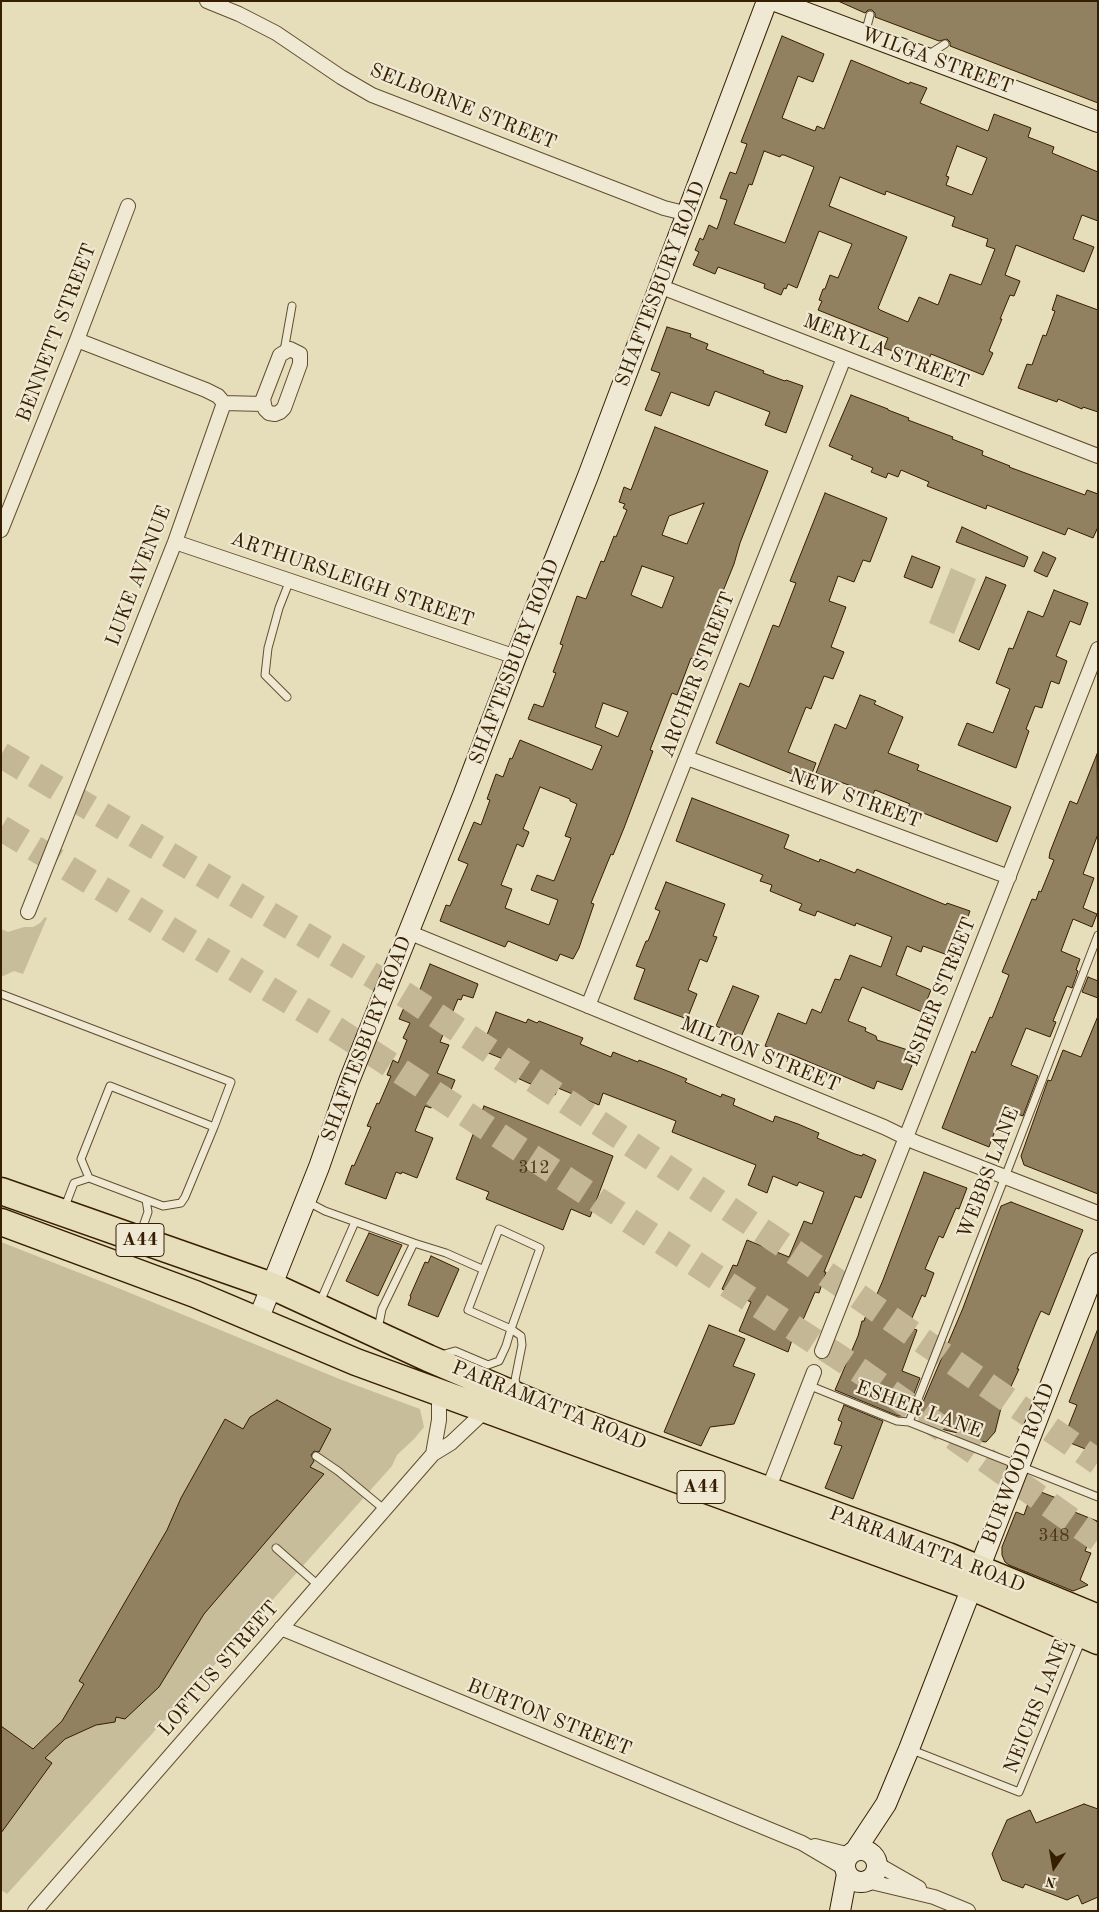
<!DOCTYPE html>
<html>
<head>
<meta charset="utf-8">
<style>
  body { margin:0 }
  #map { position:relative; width:1099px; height:1912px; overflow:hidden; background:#e6ddbb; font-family:"Old Standard TT",serif }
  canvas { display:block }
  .frame { position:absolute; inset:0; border:2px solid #361e00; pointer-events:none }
  .north { position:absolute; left:1029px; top:1842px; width:50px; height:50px; -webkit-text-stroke:4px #efe9d3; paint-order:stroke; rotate:192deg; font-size:14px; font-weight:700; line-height:20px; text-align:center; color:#361e00 }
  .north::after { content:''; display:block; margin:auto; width:18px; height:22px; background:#361e00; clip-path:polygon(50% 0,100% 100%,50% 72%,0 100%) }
</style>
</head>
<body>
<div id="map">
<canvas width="1099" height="1912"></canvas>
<div class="frame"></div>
<div class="north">N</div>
</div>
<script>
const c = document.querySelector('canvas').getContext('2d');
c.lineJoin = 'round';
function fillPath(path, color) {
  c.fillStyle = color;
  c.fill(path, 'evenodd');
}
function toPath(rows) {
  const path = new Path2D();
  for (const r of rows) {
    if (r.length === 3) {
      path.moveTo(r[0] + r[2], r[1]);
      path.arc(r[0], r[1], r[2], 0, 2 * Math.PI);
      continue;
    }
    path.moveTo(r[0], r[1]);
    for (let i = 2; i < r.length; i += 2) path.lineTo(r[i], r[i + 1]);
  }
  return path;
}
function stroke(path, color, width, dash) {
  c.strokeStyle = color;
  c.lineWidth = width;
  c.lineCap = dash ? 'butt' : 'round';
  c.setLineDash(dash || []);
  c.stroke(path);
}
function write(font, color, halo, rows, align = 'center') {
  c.font = font + ' "Old Standard TT",serif';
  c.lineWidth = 4.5;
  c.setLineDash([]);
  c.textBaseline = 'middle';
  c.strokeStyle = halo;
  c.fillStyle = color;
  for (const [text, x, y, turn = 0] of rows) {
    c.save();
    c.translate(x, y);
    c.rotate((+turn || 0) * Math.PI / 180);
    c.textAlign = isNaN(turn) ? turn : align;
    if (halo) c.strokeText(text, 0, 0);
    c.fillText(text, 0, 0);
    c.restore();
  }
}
fillPath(toPath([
  [951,568,976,579,954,634,929,623],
  [45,917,47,918,23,974,14,971,1,977,1,929,8,932,24,927,33,927,40,923],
  [1,1242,118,1288,342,1380,420,1409,424,1427,414,1439,397,1455,392,1466,218,1661,7,1894,1,1890]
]), '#c8bd9b');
const building = toPath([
  [838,1,1098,1,1098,103,950,46,950,42,947,39,939,41,875,17,875,13,872,10,868,10,865,13,838,1],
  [782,36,824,54,813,82,798,76,782,118,815,131,817,126,824,129,851,60,909,84,910,82,927,88,920,103,988,131,994,114,1031,128,1028,137,1054,147,1052,153,1098,172,1098,221,1082,215,1073,239,1094,247,1084,272,1016,245,1005,275,1020,281,1014,296,1010,295,1000,319,1002,319,989,351,993,353,983,375,931,354,927,364,904,355,884,348,888,338,818,310,822,301,819,300,823,289,825,289,830,275,838,278,852,244,819,231,797,288,788,284,786,289,784,288,781,295,764,288,765,284,718,267,715,274,693,265,699,252,695,250,700,238,703,240,709,225,717,229,727,200,720,198,730,172,736,174,747,144,741,142,782,36],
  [957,146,987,158,972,195,946,185,949,177,946,176,957,146],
  [764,151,780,157,781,155,784,155,814,167,785,243,734,224,749,184,752,185,764,151],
  [840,177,885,195,886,191,955,217,952,226,988,239,986,246,995,249,981,285,950,274,938,305,919,297,908,322,880,310,878,308,907,237,829,206,840,177],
  [1057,295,1098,310,1098,412,1083,407,1082,409,1058,399,1057,402,1018,388,1027,364,1032,365,1043,335,1046,336,1055,311,1052,310,1057,295],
  [667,327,691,334,690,337,708,344,706,349,764,371,763,373,785,381,786,380,803,386,786,433,765,425,770,412,715,391,709,406,671,392,661,416,645,410,660,373,651,370,667,327],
  [851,395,888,409,888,410,909,418,908,420,953,437,952,439,983,451,982,455,1010,466,1009,467,1085,495,1087,490,1098,494,1098,527,1093,538,1068,528,1065,535,987,505,986,509,927,486,929,482,901,470,898,477,888,473,886,478,871,472,873,468,851,459,853,456,829,446,851,395],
  [655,427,768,471,740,543,734,564,695,660,691,658,677,695,672,693,650,750,653,751,624,828,613,855,611,854,591,903,594,904,579,948,573,959,560,954,557,961,508,941,505,947,440,921,446,905,450,906,468,864,458,860,474,822,481,825,490,800,487,799,496,774,503,777,510,758,512,759,520,740,592,770,602,746,528,719,534,704,543,707,556,673,553,672,563,645,560,644,577,596,586,599,601,561,604,562,614,536,616,537,627,510,623,508,625,504,619,502,624,487,631,490,655,427],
  [704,503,687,544,662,535,669,516,704,503],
  [642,566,674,577,662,608,631,595,642,566],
  [603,703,628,712,618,737,595,727,603,703],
  [540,787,570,799,570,801,577,804,565,836,571,838,554,881,537,875,531,890,558,900,549,925,505,908,512,889,501,885,517,844,523,847,529,832,523,829,540,787],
  [825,493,887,518,870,562,863,560,854,582,838,576,829,601,846,607,831,647,844,652,833,679,824,676,811,709,806,707,788,752,816,763,809,781,716,743,740,683,749,687,773,625,779,627,796,583,790,581,825,493],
  [962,527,1028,557,1024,567,956,542,962,527],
  [1043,552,1056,558,1047,577,1034,571,1043,552],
  [912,556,940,567,932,588,904,577,912,556],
  [986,577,1006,585,979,650,959,641,986,577],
  [1054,590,1088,603,1080,625,1070,621,1056,656,1067,661,1059,684,1051,681,1042,708,1035,706,1026,729,1029,731,1016,768,958,745,967,723,993,733,1010,689,996,683,1009,648,1013,649,1028,611,1043,617,1054,590],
  [860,695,876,701,874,704,903,717,888,753,919,765,917,770,1011,807,997,842,908,807,910,804,875,790,873,794,816,773,835,724,846,729,860,695],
  [1097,754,1098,834,1083,874,1094,878,1083,908,1097,914,1092,927,1073,919,1061,951,1080,959,1076,970,1078,971,1072,988,1067,986,1053,1021,1056,1022,1050,1037,1026,1028,1011,1065,1038,1076,1023,1116,1003,1109,989,1147,942,1128,972,1051,975,1053,990,1017,992,1018,1009,975,1002,972,1032,899,1036,900,1039,891,1041,892,1054,860,1049,858,1050,852,1070,801,1077,804,1097,754],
  [692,798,789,835,784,848,819,862,820,859,855,873,857,869,946,905,947,903,970,911,953,957,923,946,921,952,907,946,896,975,931,990,922,1012,862,987,848,1021,866,1028,865,1031,876,1036,877,1040,914,1052,913,1054,916,1055,902,1090,877,1081,874,1089,790,1054,789,1055,765,1046,778,1013,806,1024,812,1009,821,1013,835,979,840,980,850,955,881,967,892,937,856,923,855,926,817,911,815,916,799,910,802,904,770,891,772,885,760,881,763,875,676,841,692,798],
  [666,882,725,904,713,936,717,937,707,962,700,959,688,990,697,994,687,1019,634,999,645,969,636,966,646,941,648,941,660,911,655,909,666,882],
  [430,964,478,984,473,998,463,995,461,1000,458,999,440,1042,449,1045,437,1073,455,1080,449,1095,441,1092,440,1095,437,1094,431,1108,425,1106,415,1131,433,1138,417,1178,402,1172,401,1174,396,1172,386,1199,345,1184,352,1165,354,1166,371,1127,367,1126,377,1103,379,1104,391,1076,387,1075,393,1060,398,1063,407,1040,403,1038,410,1023,399,1019,410,994,417,997,430,964],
  [1088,977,1098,981,1098,998,1082,992,1088,977],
  [733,986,759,996,741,1037,716,1026,733,986],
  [496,1012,526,1023,528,1019,537,1023,539,1021,583,1038,580,1044,611,1057,613,1052,638,1062,639,1060,670,1072,687,1079,685,1082,721,1097,722,1094,735,1099,733,1105,773,1122,775,1116,798,1124,819,1133,817,1138,855,1154,862,1156,863,1154,876,1160,861,1198,855,1196,824,1272,826,1272,819,1293,815,1292,799,1329,800,1329,795,1341,792,1340,788,1352,739,1331,751,1302,722,1289,733,1265,737,1266,747,1240,789,1257,804,1221,812,1224,824,1192,799,1182,797,1186,773,1176,767,1193,748,1185,756,1165,672,1132,676,1121,603,1093,599,1105,558,1088,555,1095,504,1072,508,1061,481,1050,496,1012],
  [1098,1016,1098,1194,1024,1165,1021,1156,1048,1080,1051,1081,1063,1050,1081,1057,1098,1016],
  [484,1106,613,1156,590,1217,571,1209,563,1230,486,1199,489,1192,456,1179,484,1106],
  [924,1172,967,1188,959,1209,956,1208,943,1238,939,1236,925,1269,934,1273,925,1297,922,1295,908,1327,917,1330,902,1371,920,1378,908,1409,906,1407,903,1416,898,1416,835,1390,858,1336,862,1321,864,1321,867,1312,869,1313,883,1280,924,1172],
  [1011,1202,1083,1230,1049,1315,1041,1311,1036,1322,1017,1369,1019,1369,1001,1408,995,1432,986,1442,972,1440,962,1434,945,1430,928,1424,917,1416,963,1308,1001,1206,1011,1202],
  [369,1233,402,1245,378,1296,346,1281,369,1233],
  [431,1256,459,1269,438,1317,408,1305,411,1297,410,1296,425,1262,428,1263,431,1256],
  [709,1325,745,1339,733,1366,755,1374,734,1424,710,1427,701,1446,664,1432,709,1325],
  [1097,1331,1098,1331,1098,1454,1063,1440,1077,1405,1069,1402,1097,1331],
  [277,1400,331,1429,319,1452,314,1451,311,1455,314,1461,310,1467,324,1474,204,1614,159,1687,125,1719,116,1717,115,1722,96,1725,65,1739,45,1758,52,1763,1,1833,1,1726,33,1749,62,1721,84,1684,79,1681,167,1530,181,1498,225,1419,243,1429,250,1417,277,1400],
  [844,1405,883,1421,853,1499,825,1488,842,1446,834,1444,842,1422,838,1420,844,1405],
  [1033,1489,1059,1499,1057,1505,1097,1521,1085,1551,1091,1553,1080,1580,1088,1585,1073,1591,1009,1565,1005,1562,1002,1555,1002,1547,1016,1512,1024,1515,1033,1489],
  [1084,1804,1098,1809,1098,1897,1082,1904,1078,1895,1067,1900,1025,1884,1023,1888,1002,1880,992,1854,1007,1820,1030,1810,1036,1823,1084,1804]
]);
fillPath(building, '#928161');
stroke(building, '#361e00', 1);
stroke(toPath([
  [1,755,407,996,797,1254,1098,1462],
  [1,828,337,1030,863,1373,1098,1539]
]), '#c3b796', 26, [26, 13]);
const lane = toPath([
  [865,34,870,15],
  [926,56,945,44],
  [284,351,292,306],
  [287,697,265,675,268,648,279,608,290,580],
  [1,994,231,1082,214,1127],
  [306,1201,325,1211,414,1243,382,1309,378,1329],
  [64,1209,74,1183,89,1178,163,1206,181,1203,185,1197,214,1127,110,1086,81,1159,89,1178],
  [140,1235,148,1212,146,1200],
  [414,1243,446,1253,482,1269],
  [320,1302,355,1222],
  [441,1355,455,1351,488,1365,499,1361,506,1346,511,1329,540,1248,499,1229,468,1310,511,1329,521,1336,522,1345,515,1380,518,1389],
  [808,1385,897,1421,909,1422,1098,1497],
  [909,1422,1010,1164,1098,935],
  [316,1456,338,1471,385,1510],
  [276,1548,318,1585],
  [912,1750,1019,1792,1082,1639]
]);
const street = toPath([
  [207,1,239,14,276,33,341,77,372,95,664,208,688,214],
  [659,286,1098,456],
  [290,349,300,354,300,364,284,408,280,412,275,414,269,413,265,409,263,399,280,355,290,349],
  [224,403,263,404],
  [1,530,77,340,128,206],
  [175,542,516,657],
  [687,758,1009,877],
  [28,912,175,542,224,403,218,396,206,390,77,340],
  [408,932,884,1127,915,1142,1098,1213],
  [588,1006,844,358],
  [822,1351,1098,649],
  [433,1454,439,1420,439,1393],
  [768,1490,814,1372],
  [281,1628,802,1843,846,1869],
  [815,1846,850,1855],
  [877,1864,919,1888],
  [867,1881,934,1897,968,1911],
  [35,1911,433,1454,451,1443,486,1410]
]);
const secondary = toPath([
  [775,1,1098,122],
  [258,1320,319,1167,349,1081,463,796,516,657,588,476,767,1],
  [861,1866,16],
  [855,1851,886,1804,909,1749,1098,1263],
  [840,1911,847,1874]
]);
const highway = toPath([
  [1,1191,272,1286,428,1358,562,1415,948,1556,1098,1618],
  [1,1222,195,1294,356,1362,972,1587,1098,1641]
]);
stroke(lane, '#624e2f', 9);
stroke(street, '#624e2f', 16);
stroke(secondary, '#361e00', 22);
stroke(highway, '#361e00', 29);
stroke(lane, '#efe9d3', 7);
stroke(street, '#efe9d3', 14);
stroke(secondary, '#efe9d3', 20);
stroke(highway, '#e6ddbb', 26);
write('18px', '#4d3718', null, [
  ["312",534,1168],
  ["348",1054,1536]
]);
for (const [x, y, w] of [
  [140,1240,48],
  [701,1487,48]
]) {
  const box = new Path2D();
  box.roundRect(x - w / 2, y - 16.5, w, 33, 4);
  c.fillStyle = '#efe9d3';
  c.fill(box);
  stroke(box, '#361e00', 1);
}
write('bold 19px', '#361e00', null, [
  ["A44",140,1240],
  ["A44",701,1487]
]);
write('20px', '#361e00', '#efe9d3', [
  ["WILGA STREET",937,61,20],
  ["SELBORNE STREET",463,107,22],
  ["SHAFTESBURY ROAD",661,284,-69],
  ["BENNETT STREET",57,333,-69],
  ["MERYLA STREET",886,352,21],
  ["LUKE AVENUE",139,576,-69],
  ["ARTHURSLEIGH STREET",352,580,19],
  ["SHAFTESBURY ROAD",515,662,-69],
  ["ARCHER STREET",698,675,-69],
  ["NEW STREET",855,799,20],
  ["ESHER STREET",941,992,-68],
  ["SHAFTESBURY ROAD",367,1039,-69],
  ["MILTON STREET",760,1055,22],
  ["WEBBS LANE",989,1173,-69],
  ["PARRAMATTA ROAD",549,1406,22],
  ["ESHER LANE",919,1410,20],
  ["BURWOOD ROAD",1019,1464,-69],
  ["PARRAMATTA ROAD",927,1550,21],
  ["LOFTUS STREET",219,1669,-49],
  ["NEICHS LANE",1037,1707,-68],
  ["BURTON STREET",549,1718,22]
]);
</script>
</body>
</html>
